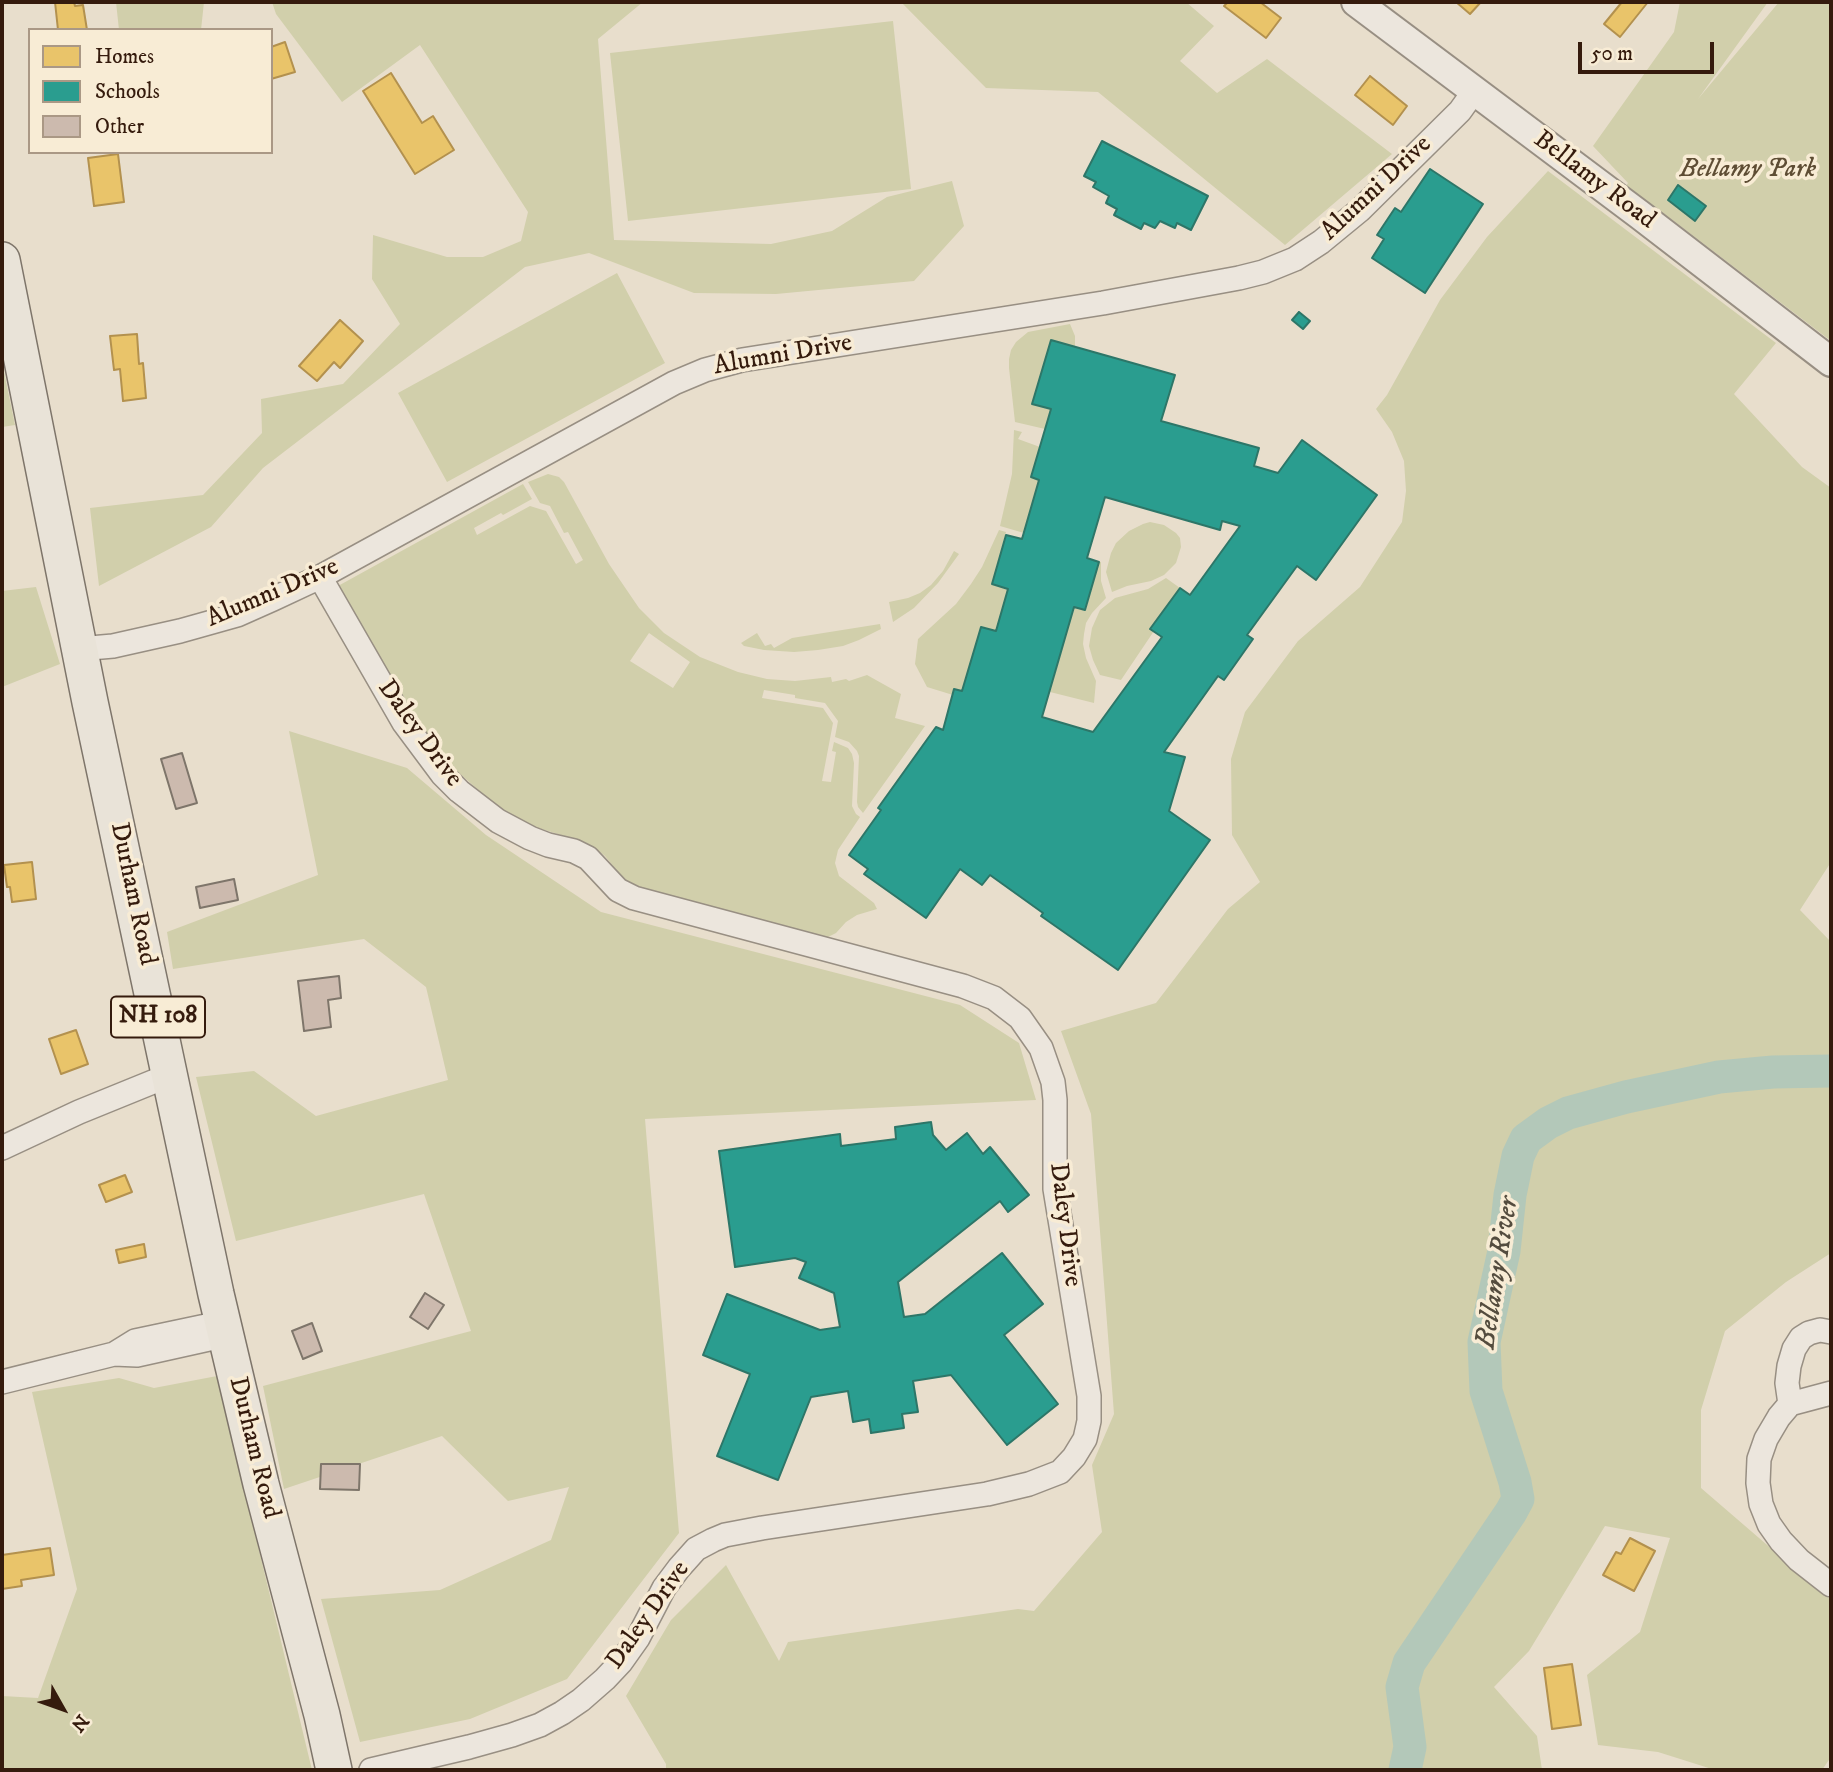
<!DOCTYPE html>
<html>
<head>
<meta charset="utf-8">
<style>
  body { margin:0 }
  #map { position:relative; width:1833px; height:1772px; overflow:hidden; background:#e8decc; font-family:"IM FELL DW Pica",serif }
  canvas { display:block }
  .frame { position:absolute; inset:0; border:4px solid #351b0d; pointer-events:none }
  .legend { position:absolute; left:28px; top:28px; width:245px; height:126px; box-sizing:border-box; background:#f8ecd5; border:2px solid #aa9885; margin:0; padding:9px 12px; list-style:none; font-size:21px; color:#351b0d }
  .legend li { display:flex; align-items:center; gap:14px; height:35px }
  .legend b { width:35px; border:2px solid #aa9885 }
  .north { position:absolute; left:28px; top:1674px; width:70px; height:70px; -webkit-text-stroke:5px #f8ecd5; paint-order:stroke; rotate:130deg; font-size:19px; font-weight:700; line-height:28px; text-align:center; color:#351b0d }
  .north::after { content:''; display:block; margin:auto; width:24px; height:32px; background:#351b0d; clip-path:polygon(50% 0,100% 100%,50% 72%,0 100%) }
  .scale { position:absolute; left:1578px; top:42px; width:136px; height:32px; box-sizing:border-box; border:4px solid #351b0d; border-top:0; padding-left:9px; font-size:21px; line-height:24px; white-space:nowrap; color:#351b0d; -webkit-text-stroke:5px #f8ecd5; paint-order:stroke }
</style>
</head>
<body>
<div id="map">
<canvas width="1833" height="1772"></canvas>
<div class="frame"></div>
<ul class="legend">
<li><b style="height:19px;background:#e9c46a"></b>Homes</li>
<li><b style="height:19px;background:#2a9d8f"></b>Schools</li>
<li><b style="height:19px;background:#ccbaae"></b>Other</li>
</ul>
<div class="north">N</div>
<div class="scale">50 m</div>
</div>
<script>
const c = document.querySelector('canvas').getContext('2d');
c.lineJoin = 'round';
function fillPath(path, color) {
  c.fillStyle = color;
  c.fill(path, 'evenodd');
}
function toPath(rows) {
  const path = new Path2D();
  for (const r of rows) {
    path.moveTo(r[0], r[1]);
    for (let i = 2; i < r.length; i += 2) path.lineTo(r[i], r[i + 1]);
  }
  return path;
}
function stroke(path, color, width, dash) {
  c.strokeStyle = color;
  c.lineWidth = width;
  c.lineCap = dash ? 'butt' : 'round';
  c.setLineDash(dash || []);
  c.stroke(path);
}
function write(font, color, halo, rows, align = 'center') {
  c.font = font + ' "IM FELL DW Pica",serif';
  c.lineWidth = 7;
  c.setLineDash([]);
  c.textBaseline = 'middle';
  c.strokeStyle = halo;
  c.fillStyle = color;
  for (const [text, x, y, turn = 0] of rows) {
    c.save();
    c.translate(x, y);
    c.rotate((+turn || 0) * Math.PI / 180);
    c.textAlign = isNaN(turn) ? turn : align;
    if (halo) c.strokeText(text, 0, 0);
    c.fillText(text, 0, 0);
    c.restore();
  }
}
fillPath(toPath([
  [116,2,204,2,201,30,119,30],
  [272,2,643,2,598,39,614,240,771,244,832,231,887,197,952,181,964,226,914,281,776,294,694,293,589,253,525,267,263,468,211,527,99,586,90,508,203,495,262,433,261,399,343,384,400,324,372,279,373,235,447,257,483,257,521,241,528,212,420,45,342,102,276,14],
  [901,2,1186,2,1214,26,1180,61,1217,93,1267,59,1392,154,1285,245,1098,92,986,88],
  [1680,2,1768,2,1698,99,1779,2,1831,2,1831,341,1671,219,1626,186,1628,183,1593,146,1674,32],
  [893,21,911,189,628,221,610,53],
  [1548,171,1776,343,1734,394,1802,467,1831,488,1831,862,1800,910,1831,942,1831,1253,1786,1282,1725,1331,1701,1410,1701,1488,1831,1600,1831,1757,1822,1770,1715,1770,1658,1752,1598,1745,1587,1675,1640,1632,1670,1538,1605,1526,1529,1651,1494,1687,1537,1736,1542,1770,666,1770,666,1764,626,1696,671,1620,726,1565,779,1661,788,1642,1018,1609,1034,1611,1102,1532,1092,1465,1114,1414,1091,1114,1061,1031,1156,1003,1228,909,1260,882,1232,835,1231,759,1245,712,1298,641,1360,587,1402,522,1406,491,1404,461,1392,432,1376,409,1387,395,1440,300,1487,237],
  [617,273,665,363,447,482,398,393],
  [1070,324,1075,336,1075,347,1051,340,1033,404,1051,409,1045,429,1015,422,1009,368,1009,359,1011,350,1016,342,1028,332],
  [2,362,15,425,2,427],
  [1014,430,1022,432,1018,439,1040,447,1039,480,1024,533,1000,526,1012,474],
  [548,474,559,477,564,482,609,564,639,608,664,633,700,657,738,672,767,679,795,681,831,677,832,682,846,679,849,681,867,675,901,694,895,718,925,726,863,813,858,807,857,802,859,756,857,751,849,742,835,737,838,721,825,703,795,698,795,695,764,690,762,698,823,708,833,723,822,781,831,782,836,752,832,751,834,742,848,748,852,754,854,763,852,806,856,814,860,817,838,850,835,863,839,876,874,903,877,909,857,915,846,922,836,933,828,937,739,915,631,885,618,876,618,872,605,856,595,848,584,842,535,827,514,817,493,803,458,772,433,741,406,703,338,586,523,484,532,499,503,515,501,513,474,528,477,535,530,506,546,511,576,564,583,560,568,532,564,533,550,506,540,503,528,482],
  [649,633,690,662,673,688,630,661],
  [1150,522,1164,525,1176,533,1180,538,1181,547,1176,563,1164,575,1151,581,1127,586,1112,592,1106,572,1111,553,1116,543,1129,531,1143,524],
  [999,530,1006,532,992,584,1008,589,996,631,981,627,962,691,953,695,927,687,915,664,918,639,956,604,971,584,982,567],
  [954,551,959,554,938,583,914,608,893,622,889,602,908,598,920,593,931,585,943,571],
  [1099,562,1101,562,1101,581,1106,598,1092,613,1086,623,1084,634,1083,644,1086,658,1096,681,1094,703,1050,692,1074,607,1086,609],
  [1166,578,1180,588,1150,629,1154,631,1121,680,1100,675,1093,660,1089,646,1092,628,1100,610,1115,598,1148,589],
  [36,587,60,664,2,687,2,591],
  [880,624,881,629,859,640,843,646,818,650,794,652,764,650,744,646,741,643,757,633,765,646,771,644,774,648,792,638],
  [289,731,407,768,486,835,601,912,960,1005,1019,1043,1036,1100,645,1119,679,1533,567,1679,470,1719,360,1742,321,1599,440,1590,551,1540,569,1487,508,1501,442,1436,284,1489,263,1386,471,1331,424,1194,236,1241,196,1077,254,1071,316,1116,448,1080,426,987,364,939,173,969,167,932,318,875],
  [217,1376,312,1770,2,1770,2,1696,38,1698,77,1589,32,1392,119,1378,154,1388]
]), '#d1cfab');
const homes = toPath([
  [55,2,74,2,75,6,83,5,87,30,58,30,55,2],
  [1228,2,1260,2,1281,18,1266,38,1224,6,1228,2],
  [1456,2,1481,2,1470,14,1456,2],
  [1622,2,1648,2,1620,37,1604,24,1622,2],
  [285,42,295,72,271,79,271,47,285,42],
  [391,73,422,123,433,116,454,150,415,174,363,91,391,73],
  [1370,76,1407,106,1393,125,1355,95,1370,76],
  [118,154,124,202,94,206,88,158,118,154],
  [340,320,363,341,340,368,334,362,317,381,299,366,340,320],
  [137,334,139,364,143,363,146,398,123,401,120,369,114,370,110,336,137,334],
  [32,862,36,899,12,902,10,887,7,887,4,865,32,862],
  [76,1030,88,1064,61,1074,49,1039,76,1030],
  [125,1175,132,1192,106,1202,99,1185,125,1175],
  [144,1244,146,1257,119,1263,116,1250,144,1244],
  [1630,1538,1655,1551,1634,1591,1603,1575,1616,1552,1621,1554,1630,1538],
  [50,1548,54,1575,21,1580,22,1586,2,1589,2,1555,50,1548],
  [1572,1664,1581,1725,1552,1729,1544,1668,1572,1664]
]);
fillPath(homes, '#e9c46a');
stroke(homes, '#b3914e', 2);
const schools = toPath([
  [1102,141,1208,196,1191,230,1177,223,1175,228,1160,221,1155,228,1144,223,1141,229,1114,215,1117,209,1106,203,1109,196,1093,187,1096,182,1084,176,1102,141],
  [1430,169,1483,204,1425,293,1372,258,1384,239,1377,235,1395,208,1401,212,1430,169],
  [1678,185,1706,206,1695,221,1668,200,1678,185],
  [1299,312,1310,321,1303,329,1292,320,1299,312],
  [1051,340,1175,375,1161,421,1259,448,1254,466,1278,473,1302,440,1377,495,1316,580,1297,566,1247,635,1253,639,1224,680,1218,676,1164,752,1185,757,1169,811,1210,840,1118,970,1041,916,1043,913,990,875,982,885,960,869,926,918,864,874,868,869,849,855,881,810,878,808,936,727,943,730,954,689,962,691,981,627,996,631,1008,589,992,584,1006,535,1022,539,1039,480,1031,477,1051,409,1032,404,1051,340],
  [1105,497,1220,530,1222,521,1240,526,1190,595,1180,588,1150,629,1162,637,1093,732,1042,717,1074,607,1085,610,1099,562,1087,558,1105,497],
  [931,1122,933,1135,946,1150,967,1133,983,1154,990,1147,1029,1195,1008,1212,1000,1201,898,1282,904,1317,925,1314,1002,1253,1043,1304,1004,1335,1058,1404,1007,1445,951,1375,913,1381,918,1412,902,1414,904,1428,871,1433,869,1419,853,1422,848,1391,811,1397,778,1480,717,1456,750,1374,703,1355,727,1294,820,1330,840,1327,834,1293,799,1278,806,1262,795,1258,735,1267,719,1151,840,1134,841,1146,896,1139,895,1127,931,1122]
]);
fillPath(schools, '#2a9d8f');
stroke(schools, '#2d7668', 2);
stroke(toPath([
  [1405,1770,1410,1747,1402,1687,1409,1663,1511,1512,1518,1499,1515,1482,1486,1391,1484,1342,1504,1251,1510,1195,1518,1156,1526,1139,1548,1123,1568,1113,1626,1097,1719,1077,1773,1072,1831,1071]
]), '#b3c8b9', 33);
const building = toPath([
  [182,753,197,803,176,809,161,759,182,753],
  [234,879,238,900,200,908,196,887,234,879],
  [339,976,341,998,328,1000,331,1027,304,1031,298,981,339,976],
  [425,1293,444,1305,428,1329,410,1317,425,1293],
  [312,1323,322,1351,303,1359,292,1331,312,1323],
  [321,1464,360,1464,359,1490,320,1489,321,1464]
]);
fillPath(building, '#ccbaae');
stroke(building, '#7e756a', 2);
const minor = toPath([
  [320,577,404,723,442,774,459,791,498,821,530,838,548,845,574,851,588,858,618,890,634,898,963,986,994,998,1020,1018,1041,1048,1053,1082,1055,1100,1055,1189,1089,1396,1089,1421,1085,1439,1074,1457,1060,1472,1029,1484,987,1494,762,1528,725,1535,713,1540,696,1549,679,1568,664,1588,638,1638,621,1662,605,1679,581,1700,562,1713,540,1725,512,1735,469,1747,371,1770],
  [79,649,113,646,180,631,237,615,273,599,320,577,674,383,705,370,742,360,1103,303,1239,278,1263,272,1295,259,1321,242,1360,210,1460,111,1475,90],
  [2,1148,79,1112,170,1075],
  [206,1326,225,1331,209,1339,137,1355,114,1354,135,1341,206,1326],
  [2,1382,114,1354],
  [1831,1393,1790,1404,1779,1417,1766,1439,1759,1459,1758,1483,1761,1504,1769,1524,1781,1541,1799,1560,1831,1585],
  [1790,1404,1787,1383,1789,1366,1794,1349,1801,1338,1809,1333,1820,1330,1831,1332]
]);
const tertiary = toPath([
  [1356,2,1640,215,1831,362]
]);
const primary = toPath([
  [2,260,90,702,216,1294,261,1484,322,1715,334,1770]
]);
stroke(minor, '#988f83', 26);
stroke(tertiary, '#988f83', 32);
stroke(primary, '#7e756a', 38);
stroke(minor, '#ece6dd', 23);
stroke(tertiary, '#ece6dd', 28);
stroke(primary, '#e9e3d8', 35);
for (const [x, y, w] of [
  [158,1017,94]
]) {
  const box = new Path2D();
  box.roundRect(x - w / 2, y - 20.5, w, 41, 5);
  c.fillStyle = '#f8ecd5';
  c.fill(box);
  stroke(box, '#351b0d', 2);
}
write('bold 24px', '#351b0d', null, [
  ["NH 108",158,1017]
]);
write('italic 26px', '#5e4d34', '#f8ecd5', [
  ["Bellamy Park",1748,171]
]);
write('26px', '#351b0d', '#f8ecd5', [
  ["Bellamy Road",1594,181,37],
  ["Alumni Drive",1377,189,-43],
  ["Alumni Drive",783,356,-10],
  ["Alumni Drive",273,594,-23],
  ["Daley Drive",419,734,54],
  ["Durham Road",132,894,78],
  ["Daley Drive",1064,1225,83],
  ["Durham Road",253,1448,76],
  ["Daley Drive",649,1616,-55]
]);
write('italic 28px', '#544c3e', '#f8ecd5', [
  ["Bellamy River",1499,1273,-81]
]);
</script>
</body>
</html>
